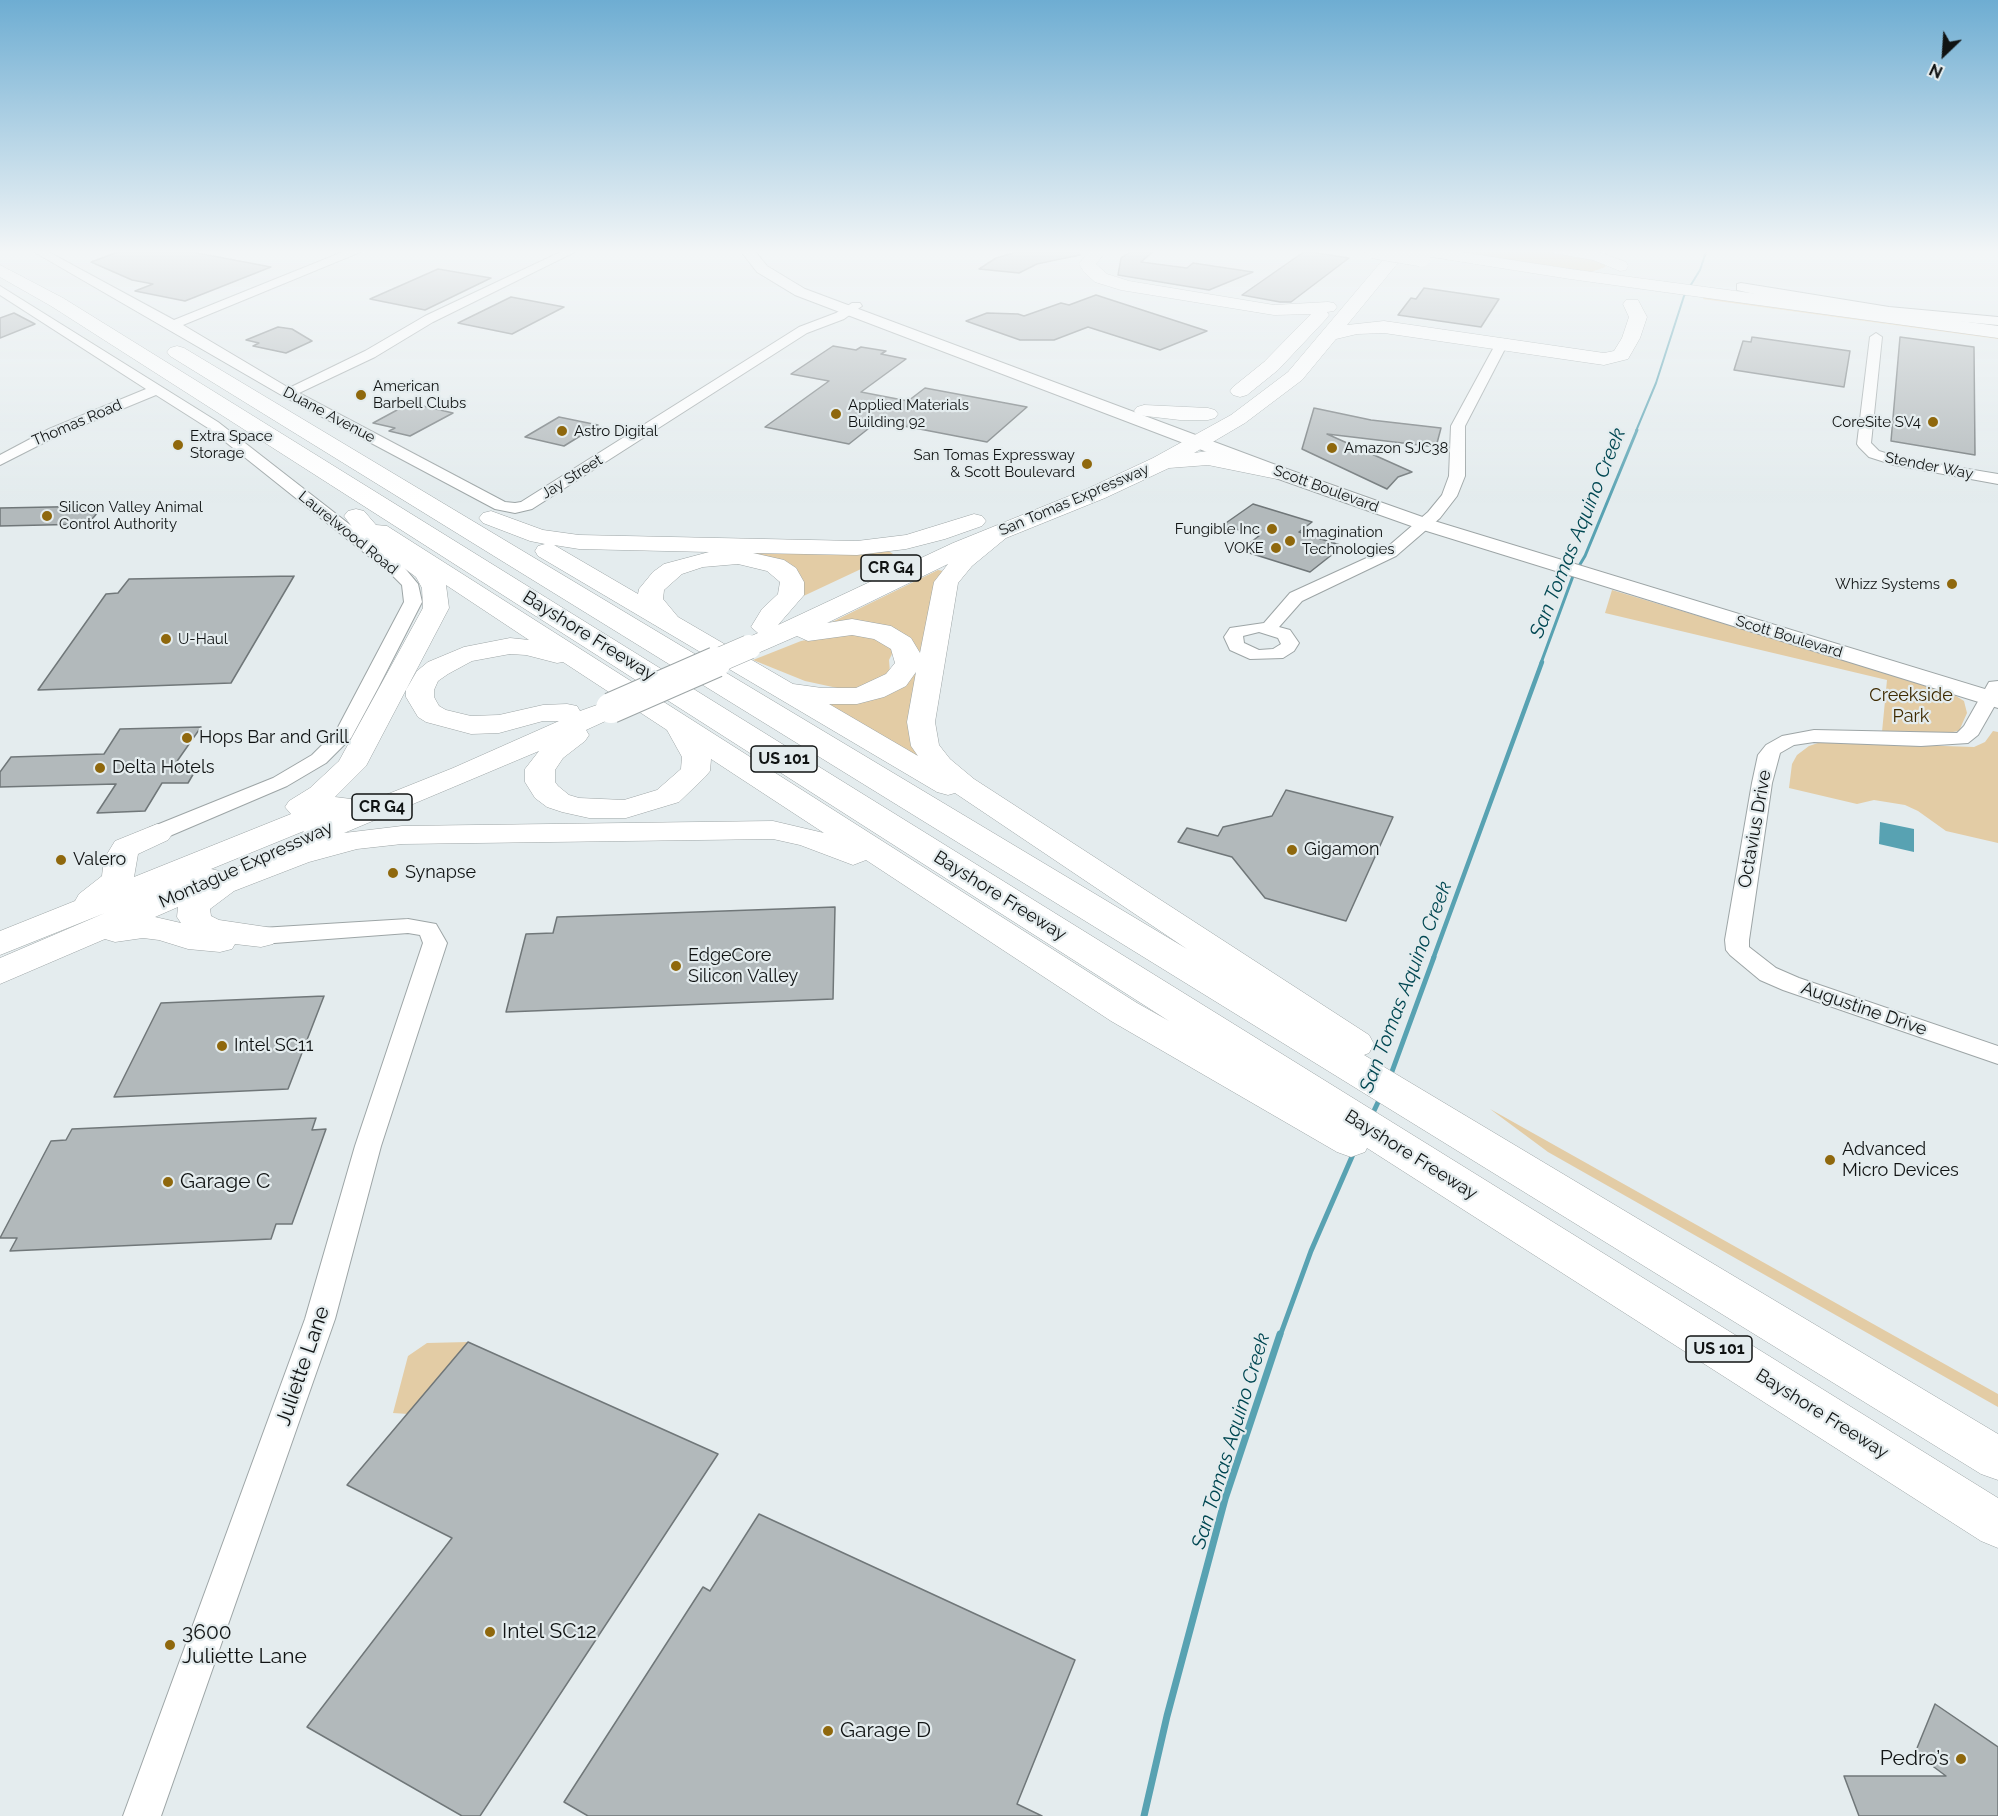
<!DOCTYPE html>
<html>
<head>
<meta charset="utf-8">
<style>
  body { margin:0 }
  #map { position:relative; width:1998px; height:1816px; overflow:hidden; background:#e4ecee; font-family:Raleway,sans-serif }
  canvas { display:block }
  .north { position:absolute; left:1914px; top:24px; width:60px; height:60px; -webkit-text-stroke:4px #e4ecee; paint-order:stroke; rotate:205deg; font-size:16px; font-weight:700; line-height:24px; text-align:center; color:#101313 }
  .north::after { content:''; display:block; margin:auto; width:21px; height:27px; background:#101313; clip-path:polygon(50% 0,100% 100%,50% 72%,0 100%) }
</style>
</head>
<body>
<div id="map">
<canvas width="1998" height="1816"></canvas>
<div class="north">N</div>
</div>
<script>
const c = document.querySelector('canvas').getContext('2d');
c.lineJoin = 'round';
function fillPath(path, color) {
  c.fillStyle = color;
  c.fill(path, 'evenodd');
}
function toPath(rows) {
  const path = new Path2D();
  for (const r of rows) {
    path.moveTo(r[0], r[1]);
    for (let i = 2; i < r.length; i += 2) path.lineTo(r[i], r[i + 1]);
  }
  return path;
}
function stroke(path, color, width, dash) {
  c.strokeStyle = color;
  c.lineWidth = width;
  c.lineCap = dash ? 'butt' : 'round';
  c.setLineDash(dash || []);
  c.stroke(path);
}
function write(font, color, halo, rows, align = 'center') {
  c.font = font + ' Raleway,sans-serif';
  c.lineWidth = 4.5;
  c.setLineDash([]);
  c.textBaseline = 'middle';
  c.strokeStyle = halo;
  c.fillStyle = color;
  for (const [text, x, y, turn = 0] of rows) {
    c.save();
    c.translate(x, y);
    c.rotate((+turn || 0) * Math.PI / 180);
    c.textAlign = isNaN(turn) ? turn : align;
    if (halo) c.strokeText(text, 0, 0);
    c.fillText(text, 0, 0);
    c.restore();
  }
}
fillPath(toPath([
  [1436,249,1544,249,1603,262,1606,267,1591,272],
  [1705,295,1998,334,1998,339,1703,299],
  [887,550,893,554,795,600,799,594,755,555,756,551],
  [938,570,948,572,929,649,917,652,832,622],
  [1612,590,1948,691,1964,701,1967,713,1959,731,1940,734,1882,732,1887,680,1605,613],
  [867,634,889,644,893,652,889,660,890,673,856,688,842,689,805,681,753,660,801,641,834,635],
  [913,673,920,674,922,765,817,703],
  [1993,731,1998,732,1998,843,1946,831,1918,811,1905,805,1874,800,1857,804,1789,788,1792,764,1797,755,1809,746,1821,742,1974,747,1985,742],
  [1490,1109,1998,1394,1998,1407,1548,1152],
  [468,1342,408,1414,393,1413,408,1356,427,1343]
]), '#e3cca5');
fillPath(toPath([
  [1880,822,1914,829,1914,852,1879,844]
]), '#58a2b2');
stroke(toPath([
  [1636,431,1656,383,1684,296,1700,270,1707,249]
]), '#58a2b2', 2);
stroke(toPath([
  [1541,663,1573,576,1585,556,1637,430]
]), '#58a2b2', 3);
stroke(toPath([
  [1433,959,1542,662]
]), '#58a2b2', 4.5);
stroke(toPath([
  [1390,1077,1434,957],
  [1372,1115,1380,1098],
  [1280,1336,1311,1251,1354,1152]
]), '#58a2b2', 5);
stroke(toPath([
  [1144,1816,1167,1716,1225,1499,1280,1334]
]), '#58a2b2', 7);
const building = toPath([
  [126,249,176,249,271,267,185,301,135,291,153,284,132,280,91,262,126,249],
  [1026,249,1079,249,1080,255,1037,264,1019,273,979,269,996,258,1026,249],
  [1135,249,1156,249,1141,262,1187,268,1193,263,1253,272,1209,290,1118,275,1121,258,1135,249],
  [1305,251,1349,258,1291,302,1280,302,1242,295,1305,251],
  [438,269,491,278,425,310,370,299,438,269],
  [1424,288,1499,299,1481,327,1398,315,1411,298,1416,299,1424,288],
  [1096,295,1207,331,1160,350,1088,327,1054,340,1020,340,966,321,987,313,1018,314,1024,316,1061,303,1069,305,1096,295],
  [511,297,564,307,512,334,458,323,511,297],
  [14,313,35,324,0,338,0,318,14,313],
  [278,327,292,329,312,341,286,353,253,346,259,343,246,340,278,327],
  [1752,337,1850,351,1844,387,1734,370,1743,341,1751,342,1752,337],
  [1900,337,1974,347,1975,455,1891,441,1900,337],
  [833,346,856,350,861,347,886,351,881,354,906,359,861,392,908,401,925,388,1027,407,987,442,878,421,849,444,765,427,829,381,791,374,833,346],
  [410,403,453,413,410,436,389,431,395,428,373,423,410,403],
  [1314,408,1371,420,1441,428,1436,447,1327,434,1412,472,1398,477,1387,489,1302,449,1314,408],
  [559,417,598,425,564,446,525,437,559,417],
  [1253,504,1312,522,1299,532,1343,546,1310,572,1240,550,1259,536,1223,525,1253,504],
  [103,506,88,524,0,526,0,508,103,506],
  [294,576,231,683,38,690,106,594,118,593,129,579,294,576],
  [201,727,173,767,198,766,188,783,162,783,145,811,97,813,116,784,0,787,0,772,11,757,104,754,120,729,201,727],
  [1286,790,1393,817,1346,921,1265,898,1232,857,1178,842,1187,828,1218,836,1223,827,1272,816,1286,790],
  [835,907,833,999,506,1012,526,934,553,933,557,917,835,907],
  [324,996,288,1089,114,1097,161,1003,324,996],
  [316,1118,312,1130,326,1129,292,1224,276,1224,271,1239,10,1251,17,1238,0,1238,51,1141,66,1140,72,1129,316,1118],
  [468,1342,718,1454,480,1816,462,1816,307,1727,452,1538,347,1485,468,1342],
  [759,1514,1075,1660,1017,1804,1042,1816,588,1816,564,1802,703,1587,710,1591,759,1514],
  [1935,1704,1998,1747,1998,1816,1859,1816,1844,1776,1946,1776,1915,1753,1935,1704]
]);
fillPath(building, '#b2b9bb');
stroke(building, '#707779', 1.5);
const minor = toPath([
  [29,249,43,249,174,320,350,249,364,249,363,251,183,325,289,388,365,351,425,316,567,249,581,249,433,322,375,357,299,393,505,502,515,503,521,502,799,327,836,313,852,303,860,303,862,306,844,319,807,333,532,509,515,513,495,509,283,396,29,249],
  [1741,283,1889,307,1998,317,1998,325,1889,315,1763,296,1737,290,1737,284,1741,283],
  [0,286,218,422,403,566,418,584,422,602,378,688,351,738,326,763,287,786,165,838,157,839,149,838,146,833,149,828,273,778,312,755,336,731,404,602,402,585,391,574,208,428,156,395,59,435,0,465,0,455,49,429,146,389,0,295,0,286],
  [1876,333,1882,337,1871,443,1879,451,1901,458,1998,474,1998,484,1894,465,1869,457,1859,447,1857,444,1870,337,1876,333],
  [1501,341,1507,345,1465,426,1465,476,1457,496,1440,518,1396,556,1302,601,1279,627,1290,630,1299,643,1294,651,1283,658,1250,659,1230,650,1224,637,1230,628,1264,623,1290,593,1384,550,1428,512,1442,495,1449,476,1451,426,1495,345,1501,341],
  [1259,632,1278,638,1281,644,1273,649,1259,650,1244,643,1243,636,1259,632],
  [1998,681,1998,700,1978,735,1968,743,1921,746,1814,742,1794,745,1780,753,1772,783,1749,940,1749,947,1776,968,1799,978,1998,1046,1998,1064,1783,990,1760,980,1730,955,1726,950,1725,940,1752,783,1758,755,1766,745,1782,736,1814,730,1957,733,1964,726,1989,682,1998,681],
  [408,919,436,924,447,943,381,1146,335,1319,161,1816,123,1816,305,1319,355,1146,423,943,420,935,408,933,261,944,253,941,250,936,253,931,261,928,408,919]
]);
const major = toPath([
  [739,249,753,249,767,266,805,289,1284,468,1431,520,1998,693,1998,708,1417,528,1270,476,795,295,757,272,739,249]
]);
const highway = toPath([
  [1090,249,1108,249,1096,264,1107,274,1129,281,1274,305,1328,302,1334,303,1337,307,1334,311,1327,312,1329,315,1326,319,1278,370,1247,395,1240,397,1233,395,1230,391,1233,387,1264,362,1311,314,1274,315,1121,290,1095,282,1084,272,1079,264,1090,249],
  [1392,249,1441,249,1570,269,1998,326,1998,338,1570,279,1406,253,1347,325,1384,321,1604,353,1614,351,1622,338,1629,317,1623,304,1626,300,1638,300,1647,317,1640,338,1628,359,1604,365,1384,333,1357,334,1336,339,1302,380,1245,423,1194,453,1208,451,1285,467,1288,472,1285,477,1277,479,1208,465,1169,468,1105,498,1006,538,972,566,958,583,935,722,939,745,950,759,974,779,1369,1035,1374,1044,1369,1053,1364,1055,1998,1434,1998,1480,1981,1474,170,356,167,352,170,348,177,346,184,348,1187,949,955,793,948,795,937,792,538,556,535,551,538,546,545,544,530,541,483,523,479,518,483,513,491,511,543,530,579,535,857,541,906,535,974,514,982,516,986,521,982,526,945,539,906,549,857,555,753,553,784,560,796,568,804,582,804,595,778,625,953,543,1089,488,1153,458,1231,415,1288,372,1392,249],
  [554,545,579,549,709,552,664,564,653,572,639,589,638,594,554,545],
  [738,564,767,571,780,582,778,594,762,609,751,627,758,633,740,641,736,647,740,653,749,655,758,653,797,636,808,641,852,635,874,639,891,649,895,663,886,674,856,688,822,688,793,684,678,617,663,599,664,590,682,574,703,567,738,564],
  [948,564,934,582,920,653,911,638,891,626,852,619,827,623,948,564],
  [916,672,907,722,911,746,918,756,829,704,857,704,884,697,906,686,916,672],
  [1551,249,1597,251,1626,262,1628,266,1626,270,1620,271,1593,260,1553,253,1551,249],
  [0,265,63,298,1998,1498,1998,1548,1981,1541,1367,1148,1365,1152,1351,1157,1337,1152,1111,1021,866,860,853,865,800,845,773,839,402,844,357,849,309,862,234,891,210,909,211,916,219,920,273,928,278,936,273,944,261,947,235,944,232,949,220,952,188,949,159,940,143,938,115,942,105,939,0,984,0,958,105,913,0,955,0,931,75,901,79,894,102,876,104,859,115,841,157,824,168,826,173,833,168,840,138,854,134,877,291,814,285,807,289,801,310,788,339,761,423,608,422,588,416,577,355,531,344,516,348,511,356,509,364,511,376,525,387,526,1137,1003,1169,1021,51,306,0,277,0,265],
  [446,585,529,640,510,638,464,647,428,662,417,671,406,690,406,697,418,717,426,722,471,734,499,733,543,721,559,721,453,768,353,808,355,805,351,799,335,797,366,766,449,608,446,585],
  [510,654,526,655,557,663,563,662,667,730,682,757,681,769,657,790,624,800,579,798,569,795,558,786,555,782,555,770,563,758,585,741,589,735,586,730,621,714,625,708,621,702,611,700,580,711,577,706,567,704,543,705,499,715,471,716,446,710,439,706,434,697,434,690,438,681,448,674,472,661,510,654],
  [539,751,525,769,525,782,535,798,547,807,562,812,589,818,626,818,679,802,705,777,710,771,711,759,824,833,773,821,402,826,344,833,539,751],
  [304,831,302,833,307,840,313,841,287,848,224,872,211,869,304,831],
  [178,907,177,917,181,923,155,917,178,907],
  [1144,405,1208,408,1215,410,1218,414,1215,418,1208,420,1180,420,1137,415,1134,411,1137,407,1144,405]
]);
stroke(minor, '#9da5a6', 2);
stroke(major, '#9da5a6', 2);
stroke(highway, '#9da5a6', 1);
fillPath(minor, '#fff');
fillPath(major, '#fff');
fillPath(highway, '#fff');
const highwayBridgeFar2 = toPath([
  [1373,249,1421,257]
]);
const highwayBridgeFar1 = toPath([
  [712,663,749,647]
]);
const highwayBridge = toPath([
  [611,708,716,662]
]);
stroke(highwayBridgeFar2, '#9da5a6', 20, []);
stroke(highwayBridgeFar1, '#9da5a6', 25, []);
stroke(highwayBridge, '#9da5a6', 32, []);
stroke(highwayBridgeFar2, '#fff', 19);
stroke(highwayBridgeFar1, '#fff', 24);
stroke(highwayBridge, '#fff', 30);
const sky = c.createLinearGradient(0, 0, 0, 503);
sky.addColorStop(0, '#6eadd2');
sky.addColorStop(0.5, '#f3f6f7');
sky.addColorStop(1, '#f3f6f700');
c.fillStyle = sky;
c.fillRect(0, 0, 1998, 503);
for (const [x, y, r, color] of [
  [361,395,6,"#8f680d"],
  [836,414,6,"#8f680d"],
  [1933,422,6,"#8f680d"],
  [562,431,6,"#8f680d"],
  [178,445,6,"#8f680d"],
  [1332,448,6,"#8f680d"],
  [1087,464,6,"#8f680d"],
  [47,516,6,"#8f680d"],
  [1272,529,6,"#8f680d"],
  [1290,541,6,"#8f680d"],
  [1276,548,6,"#8f680d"],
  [1952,584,6,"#8f680d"],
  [166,639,6,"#8f680d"],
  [187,738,6,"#8f680d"],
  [100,768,6,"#8f680d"],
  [1292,850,6,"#8f680d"],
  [61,860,6,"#8f680d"],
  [393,873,6,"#8f680d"],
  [676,966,6,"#8f680d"],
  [222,1046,6,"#8f680d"],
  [1830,1160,6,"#8f680d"],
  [168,1182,6,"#8f680d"],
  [490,1632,6,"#8f680d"],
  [170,1645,6,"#8f680d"],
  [828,1731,6,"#8f680d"],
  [1961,1759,6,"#8f680d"]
]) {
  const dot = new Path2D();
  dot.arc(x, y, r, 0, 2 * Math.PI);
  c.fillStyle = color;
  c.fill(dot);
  stroke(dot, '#e4ecee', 2);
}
write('15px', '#101313', '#e4ecee', [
  ["American",373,386],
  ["Barbell Clubs",373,403],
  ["Applied Materials",848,405],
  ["Building 92",848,422],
  ["CoreSite SV4",1921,422,"right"],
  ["Astro Digital",574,431],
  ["Extra Space",190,436],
  ["Storage",190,453],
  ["Amazon SJC38",1344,448],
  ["San Tomas Expressway",1075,455,"right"],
  ["& Scott Boulevard",1075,472,"right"],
  ["Silicon Valley Animal",59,507],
  ["Control Authority",59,524],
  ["Fungible Inc",1260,529,"right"],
  ["Imagination",1302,532],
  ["Technologies",1302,549],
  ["VOKE",1264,548,"right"],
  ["Whizz Systems",1940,584,"right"],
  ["U-Haul",178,639]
], 'left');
write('15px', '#101313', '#e4ecee', [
  ["Duane Avenue",329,415,28],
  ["Thomas Road",77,423,-23],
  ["Stender Way",1929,466,11],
  ["Jay Street",572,477,-32],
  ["Scott Boulevard",1326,489,20],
  ["San Tomas Expressway",1074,500,-23],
  ["Laurelwood Road",348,533,39],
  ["Scott Boulevard",1789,637,17]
]);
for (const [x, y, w] of [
  [891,568,60],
  [784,759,66],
  [382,807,60],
  [1719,1349,66]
]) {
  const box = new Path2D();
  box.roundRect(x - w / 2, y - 13, w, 26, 4.5);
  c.fillStyle = '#e4ecee';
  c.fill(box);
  stroke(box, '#101313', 1.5);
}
write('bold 16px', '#101313', null, [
  ["CR G4",891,568],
  ["US 101",784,759],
  ["CR G4",382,807],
  ["US 101",1719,1349]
]);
write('18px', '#101313', '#e4ecee', [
  ["Bayshore Freeway",589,636,32],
  ["Octavius Drive",1755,829,-80],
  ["Montague Expressway",246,865,-24],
  ["Bayshore Freeway",1000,896,32],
  ["Augustine Drive",1864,1009,19],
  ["Bayshore Freeway",1411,1155,32],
  ["Bayshore Freeway",1822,1414,32]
]);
write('18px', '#3e2a00', '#e4ecee', [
  ["Creekside",1911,696],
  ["Park",1911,717]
]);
write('18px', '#101313', '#e4ecee', [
  ["Hops Bar and Grill",199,738],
  ["Delta Hotels",112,768],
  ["Gigamon",1304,850],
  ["Valero",73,860],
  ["Synapse",405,873],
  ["EdgeCore",688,956],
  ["Silicon Valley",688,977],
  ["Intel SC11",234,1046],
  ["Advanced",1842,1150],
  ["Micro Devices",1842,1171]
], 'left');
write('italic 20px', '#004752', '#e4ecee', [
  ["San Tomas Aquino Creek",1578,533,-68],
  ["San Tomas Aquino Creek",1406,987,-69],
  ["San Tomas Aquino Creek",1231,1441,-73]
]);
write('21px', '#101313', '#e4ecee', [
  ["Garage C",180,1182],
  ["Intel SC12",502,1632],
  ["3600",182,1633],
  ["Juliette Lane",182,1657],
  ["Garage D",840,1731],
  ["Pedro’s",1949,1759,"right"]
], 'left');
write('21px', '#101313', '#e4ecee', [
  ["Juliette Lane",303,1366,-71]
]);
</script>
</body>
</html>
